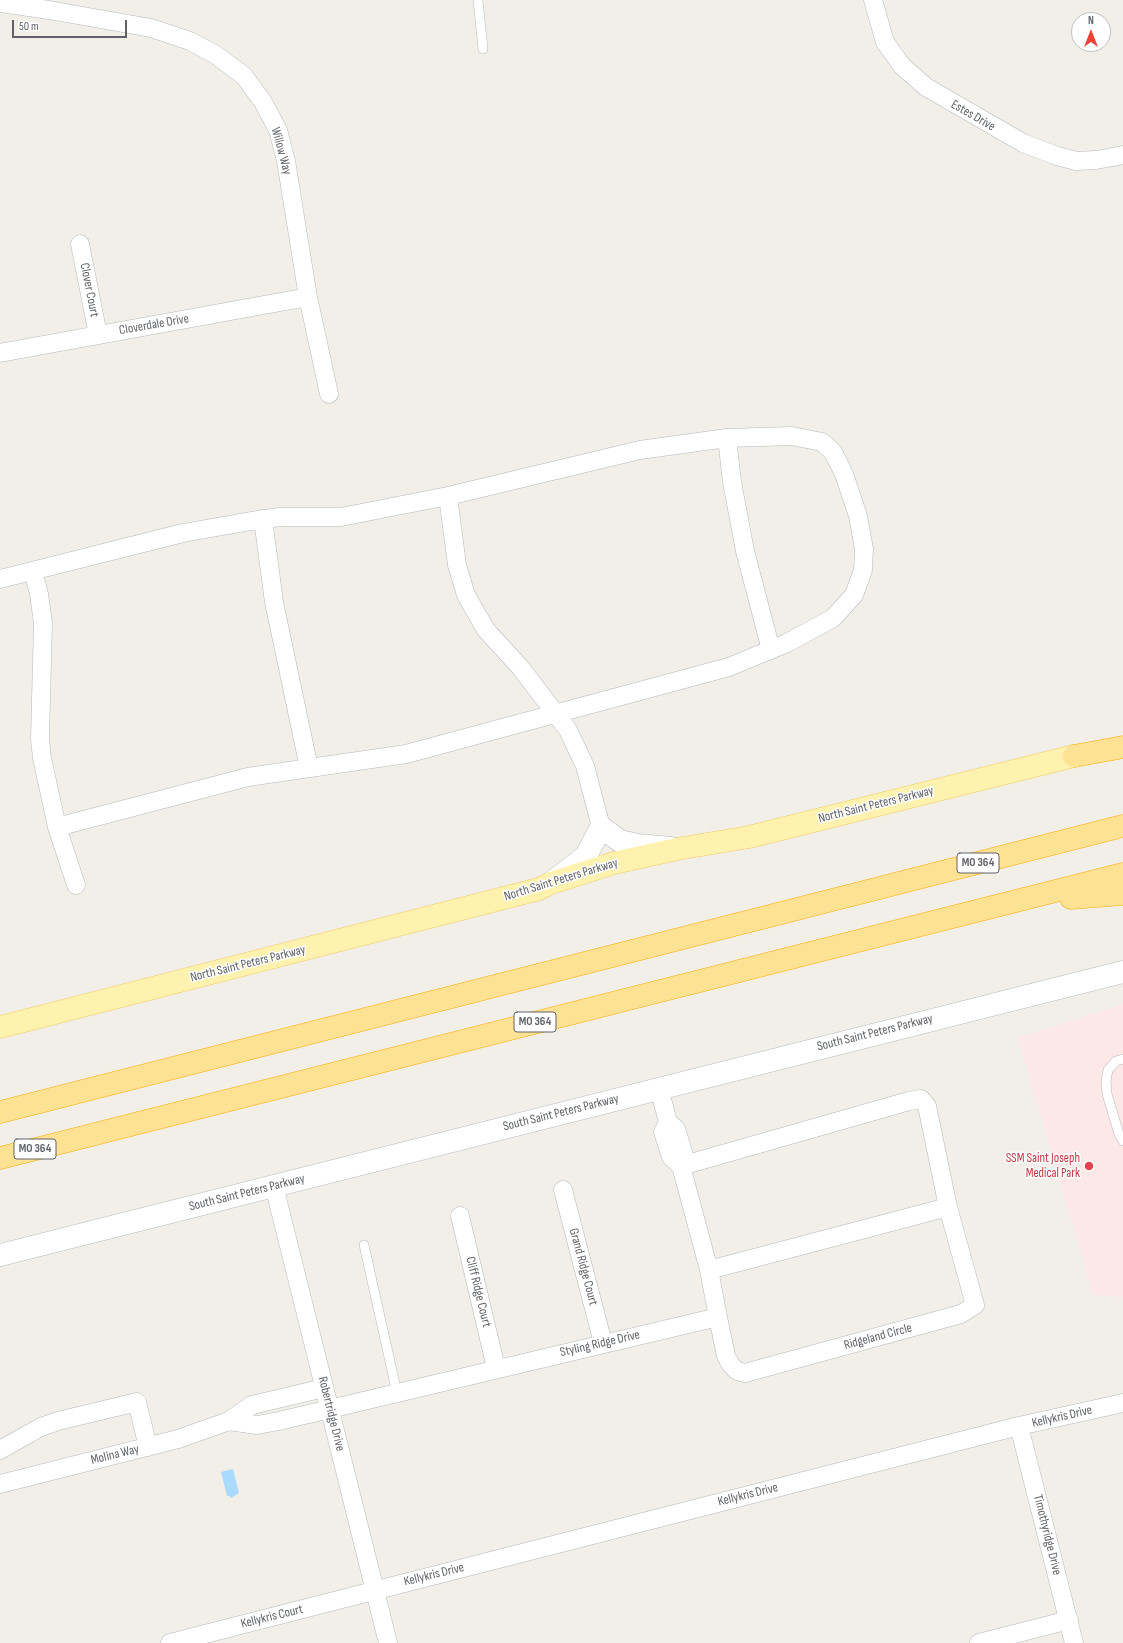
<!DOCTYPE html>
<html>
<head>
<meta charset="utf-8">
<style>
  body { margin:0 }
  #map { position:relative; width:1123px; height:1643px; overflow:hidden; background:#f1efe8; font-family:"Sofia Sans Condensed",sans-serif }
  canvas { display:block }
  .north { position:absolute; left:1071px; top:12px; width:40px; height:40px; box-sizing:border-box; background:#fff; border:1px solid #bfc1c3; border-radius:50%; rotate:0deg; font-size:11px; font-weight:700; line-height:16px; text-align:center; color:#5f6368 }
  .north::after { content:''; display:block; margin:auto; width:14px; height:18px; background:#ea4335; clip-path:polygon(50% 0,100% 100%,50% 72%,0 100%) }
  .scale { position:absolute; left:12px; top:20px; width:115px; height:18px; box-sizing:border-box; border:2px solid #5f6368; border-top:0; padding-left:5px; font-size:12px; line-height:14px; white-space:nowrap; color:#5f6368; -webkit-text-stroke:3px #fff; paint-order:stroke }
</style>
</head>
<body>
<div id="map">
<canvas width="1123" height="1643"></canvas>
<div class="north">N</div>
<div class="scale">50 m</div>
</div>
<script>
const c = document.querySelector('canvas').getContext('2d');
c.lineJoin = 'round';
function fillPath(path, color) {
  c.fillStyle = color;
  c.fill(path, 'evenodd');
}
function toPath(rows) {
  const path = new Path2D();
  for (const r of rows) {
    path.moveTo(r[0], r[1]);
    for (let i = 2; i < r.length; i += 2) path.lineTo(r[i], r[i + 1]);
  }
  return path;
}
function stroke(path, color, width, dash) {
  c.strokeStyle = color;
  c.lineWidth = width;
  c.lineCap = dash ? 'butt' : 'round';
  c.setLineDash(dash || []);
  c.stroke(path);
}
function write(font, color, halo, rows, align = 'center') {
  c.font = font + ' "Sofia Sans Condensed",sans-serif';
  c.lineWidth = 3;
  c.setLineDash([]);
  c.textBaseline = 'middle';
  c.strokeStyle = halo;
  c.fillStyle = color;
  for (const [text, x, y, turn = 0] of rows) {
    c.save();
    c.translate(x, y);
    c.rotate((+turn || 0) * Math.PI / 180);
    c.textAlign = isNaN(turn) ? turn : align;
    if (halo) c.strokeText(text, 0, 0);
    c.fillText(text, 0, 0);
    c.restore();
  }
}
fillPath(toPath([
  [1123,1004,1123,1297,1093,1295,1018,1038]
]), '#fce8e6');
fillPath(toPath([
  [233,1469,239,1493,231,1498,230,1496,227,1496,221,1472]
]), '#aadaff');
const service = toPath([
  [478,0,483,49],
  [1123,1059,1116,1061,1108,1070,1106,1081,1107,1094,1119,1134,1123,1141],
  [364,1245,397,1393]
]);
const minor = toPath([
  [873,0,885,42,902,66,926,87,1023,143,1057,156,1076,161,1096,160,1123,155],
  [0,3,49,10,151,28,190,41,216,55,244,76,263,102,278,130,286,161,308,297,329,394],
  [80,244,98,335],
  [0,353,308,297],
  [727,438,732,482,745,551,771,650],
  [263,519,274,602,309,768],
  [33,571,39,594,43,623,40,739,42,758,57,827,76,885],
  [0,579,183,533,251,521,280,517,341,517,448,496,457,565,466,595,486,630,520,667,568,730,585,766,601,827],
  [57,827,248,777,406,754,729,667,787,643,833,618,854,595,863,570,864,549,858,516,844,474,833,452,822,442,792,436,727,438,640,450,448,496],
  [668,1122,663,1132,671,1157,681,1166,909,1101,921,1099,927,1106,948,1207,975,1305,961,1314,745,1373,737,1371,731,1365,726,1356,718,1317],
  [274,1186,388,1643],
  [563,1190,603,1343],
  [460,1216,496,1368],
  [709,1270,948,1207],
  [229,1421,257,1425,279,1421,718,1317,709,1270,681,1166,684,1155,676,1129,668,1122,659,1088],
  [1019,1426,1074,1643],
  [0,1450,41,1427,58,1421,137,1402,148,1447],
  [0,1484,178,1439,229,1421,252,1405,324,1388],
  [170,1643,1019,1426,1123,1403],
  [979,1643,1069,1620]
]);
const tertiary = toPath([
  [551,883,586,856,601,827,620,841,637,845,671,848]
]);
const secondary = toPath([
  [0,1255,1123,972]
]);
const primary = toPath([
  [0,1027,539,889,551,883,614,863,677,849,749,837,1074,756]
]);
const motorway = toPath([
  [1074,756,1123,747],
  [1071,898,1123,894],
  [0,1112,1123,826],
  [0,1158,1123,874]
]);
stroke(service, '#b5b8bc', 10);
stroke(minor, '#b5b8bc', 19);
stroke(tertiary, '#b5b8bc', 23);
stroke(secondary, '#b6babf', 23);
stroke(primary, '#f2c960', 23);
stroke(motorway, '#f9ab00', 23);
stroke(service, '#fff', 9);
stroke(minor, '#fff', 18);
stroke(tertiary, '#fff', 22);
stroke(secondary, '#fff', 22);
stroke(primary, '#fff2af', 22);
stroke(motorway, '#fde293', 22);
for (const [x, y, r, color] of [
  [1089,1166,5,"#e0444e"]
]) {
  const dot = new Path2D();
  dot.arc(x, y, r, 0, 2 * Math.PI);
  c.fillStyle = color;
  c.fill(dot);
  stroke(dot, '#fff', 1.5);
}
for (const [x, y, w] of [
  [978,863,42],
  [535,1022,42],
  [35,1149,42]
]) {
  const box = new Path2D();
  box.roundRect(x - w / 2, y - 10, w, 20, 3);
  c.fillStyle = '#fff';
  c.fill(box);
  stroke(box, '#5f6368', 1);
}
write('bold 12px', '#5f6368', null, [
  ["MO 364",978,863],
  ["MO 364",535,1022],
  ["MO 364",35,1149]
]);
write('13px', '#5f6368', '#fff', [
  ["Estes Drive",973,116,30],
  ["Willow Way",281,151,75],
  ["Clover Court",89,290,79],
  ["Cloverdale Drive",154,325,-10],
  ["North Saint Peters Parkway",876,805,-14],
  ["North Saint Peters Parkway",561,880,-17],
  ["North Saint Peters Parkway",248,964,-14],
  ["South Saint Peters Parkway",875,1033,-14],
  ["South Saint Peters Parkway",561,1113,-14],
  ["South Saint Peters Parkway",247,1193,-14],
  ["Grand Ridge Court",583,1267,75],
  ["Cliff Ridge Court",478,1292,76],
  ["Ridgeland Circle",878,1337,-15],
  ["Styling Ridge Drive",600,1344,-13],
  ["Robertridge Drive",331,1414,76],
  ["Kellykris Drive",1062,1417,-13],
  ["Molina Way",115,1455,-14],
  ["Kellykris Drive",748,1495,-14],
  ["Timothyridge Drive",1047,1535,76],
  ["Kellykris Drive",434,1575,-14],
  ["Kellykris Court",272,1617,-14]
]);
write('13px', '#be3a42', '#fff', [
  ["SSM Saint Joseph",1080,1159],
  ["Medical Park",1080,1174]
], 'right');
</script>
</body>
</html>
